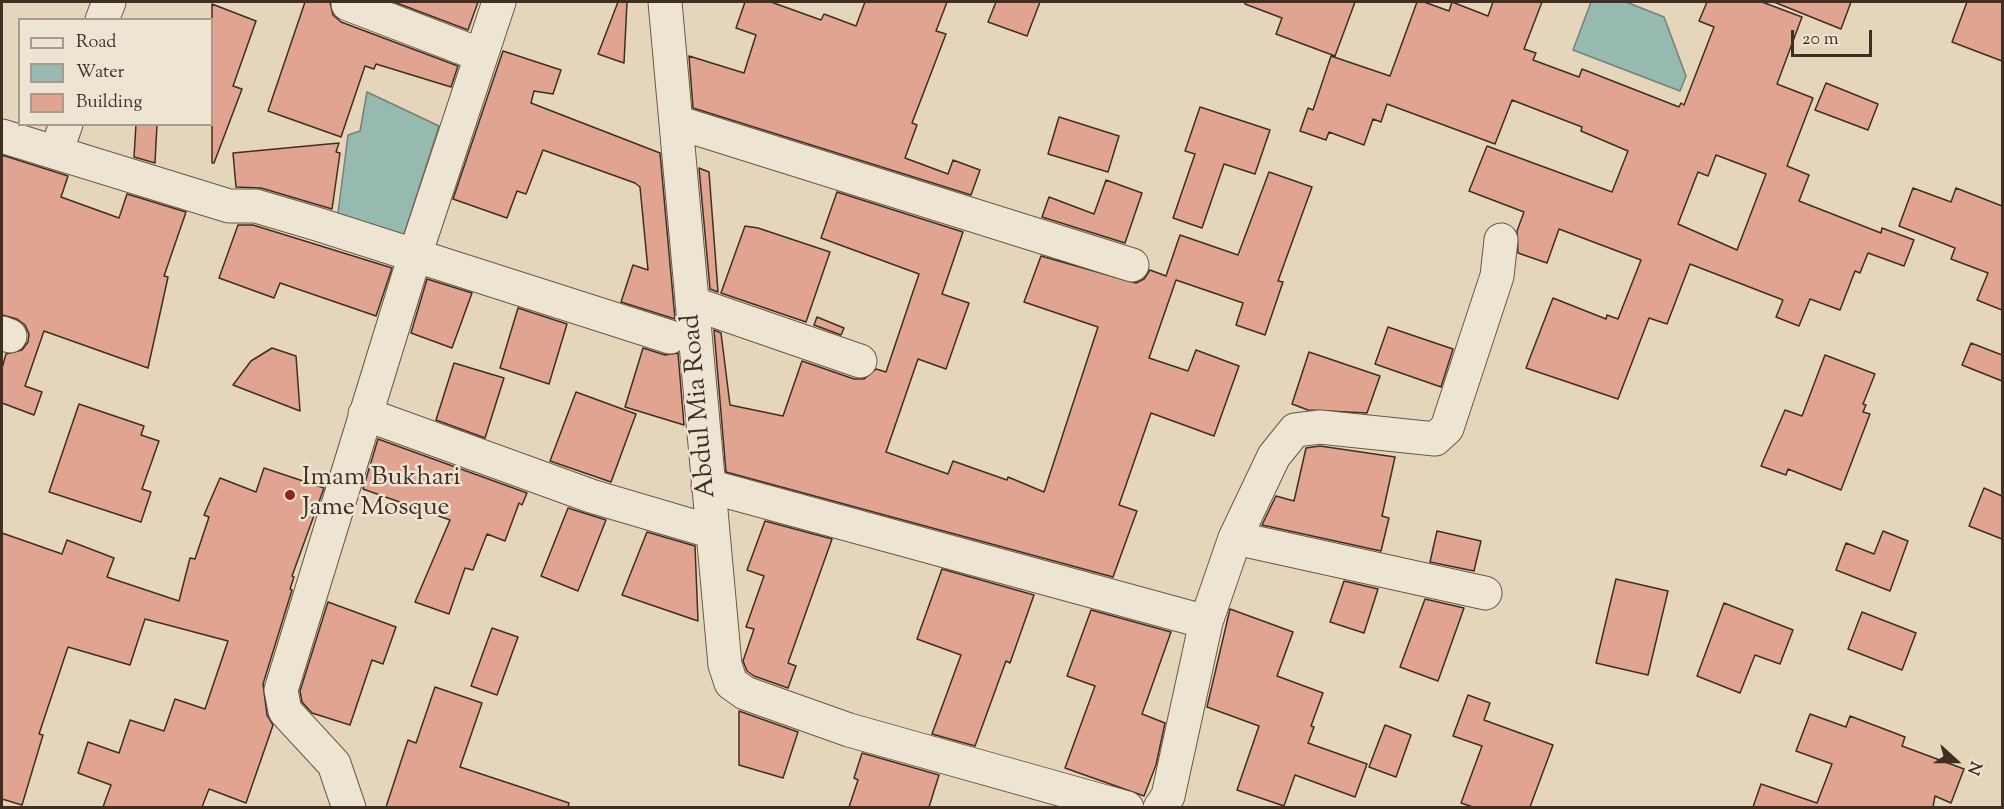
<!DOCTYPE html>
<html>
<head>
<meta charset="utf-8">
<style>
  body { margin:0 }
  #map { position:relative; width:2004px; height:809px; overflow:hidden; background:#e5d5ba; font-family:"Sorts Mill Goudy",serif }
  canvas { display:block }
  .frame { position:absolute; inset:0; border:3px solid #402e22; pointer-events:none }
  .legend { position:absolute; left:18px; top:18px; width:195px; height:108px; box-sizing:border-box; background:#eee4d2; border:2px solid #a89b8c; margin:0; padding:8px 10px; list-style:none; font-size:18px; color:#402e22 }
  .legend li { display:flex; align-items:center; gap:12px; height:30px }
  .legend b { width:30px; border:2px solid #a89b8c }
  .north { position:absolute; left:1926px; top:731px; width:60px; height:60px; -webkit-text-stroke:4px #eee4d2; paint-order:stroke; rotate:111deg; font-size:16px; font-weight:700; line-height:24px; text-align:center; color:#402e22 }
  .north::after { content:''; display:block; margin:auto; width:21px; height:27px; background:#402e22; clip-path:polygon(50% 0,100% 100%,50% 72%,0 100%) }
  .scale { position:absolute; left:1791px; top:30px; width:81px; height:27px; box-sizing:border-box; border:3px solid #402e22; border-top:0; padding-left:8px; font-size:18px; line-height:21px; white-space:nowrap; color:#402e22; -webkit-text-stroke:4px #eee4d2; paint-order:stroke }
</style>
</head>
<body>
<div id="map">
<canvas width="2004" height="809"></canvas>
<div class="frame"></div>
<ul class="legend">
<li><b style="height:8px;background:#eee4d2"></b>Road</li>
<li><b style="height:16px;background:#96b9b0"></b>Water</li>
<li><b style="height:16px;background:#e0a491"></b>Building</li>
</ul>
<div class="north">N</div>
<div class="scale">20 m</div>
</div>
<script>
const c = document.querySelector('canvas').getContext('2d');
c.lineJoin = 'round';
function fillPath(path, color) {
  c.fillStyle = color;
  c.fill(path, 'evenodd');
}
function toPath(rows) {
  const path = new Path2D();
  for (const r of rows) {
    path.moveTo(r[0], r[1]);
    for (let i = 2; i < r.length; i += 2) path.lineTo(r[i], r[i + 1]);
  }
  return path;
}
function stroke(path, color, width, dash) {
  c.strokeStyle = color;
  c.lineWidth = width;
  c.lineCap = dash ? 'butt' : 'round';
  c.setLineDash(dash || []);
  c.stroke(path);
}
function write(font, color, halo, rows, align = 'center') {
  c.font = font + ' "Sorts Mill Goudy",serif';
  c.lineWidth = 5;
  c.setLineDash([]);
  c.textBaseline = 'middle';
  c.strokeStyle = halo;
  c.fillStyle = color;
  for (const [text, x, y, turn = 0] of rows) {
    c.save();
    c.translate(x, y);
    c.rotate((+turn || 0) * Math.PI / 180);
    c.textAlign = isNaN(turn) ? turn : align;
    if (halo) c.strokeText(text, 0, 0);
    c.fillText(text, 0, 0);
    c.restore();
  }
}
const water = toPath([
  [1591,2,1626,2,1664,17,1686,76,1680,91,1573,50,1591,2],
  [367,92,439,126,402,241,337,221,348,135,360,131,367,92]
]);
fillPath(water, '#96b9b0');
stroke(water, '#748177', 1.5);
const building = toPath([
  [305,2,330,2,333,15,341,22,458,66,451,87,376,64,374,69,365,66,341,137,268,111,305,2],
  [394,2,478,2,468,30,394,2],
  [618,2,627,2,624,63,598,54,618,2],
  [745,2,771,2,821,20,824,14,856,26,865,2,947,2,936,31,946,34,912,123,917,125,905,158,948,174,953,160,980,170,971,195,693,108,689,56,744,73,756,35,736,28,745,2],
  [996,2,1040,2,1027,36,988,22,996,2],
  [1245,2,1355,2,1335,56,1276,34,1282,18,1245,4,1245,2],
  [1417,2,1424,2,1449,11,1452,2,1488,16,1493,2,1542,2,1524,49,1536,53,1533,60,1579,77,1582,69,1679,107,1681,103,1684,105,1714,27,1699,21,1707,2,1762,2,1802,17,1777,84,1813,98,1787,166,1809,175,1799,201,1881,233,1882,228,1914,240,1904,266,1868,253,1860,273,1855,271,1840,310,1810,299,1799,326,1776,317,1783,300,1690,264,1667,324,1649,318,1618,399,1526,368,1553,298,1606,319,1607,315,1618,319,1641,260,1559,229,1547,263,1518,253,1517,231,1524,212,1469,191,1487,146,1612,192,1628,151,1581,131,1582,127,1512,100,1495,144,1387,104,1381,122,1373,119,1364,145,1329,132,1326,140,1300,131,1308,108,1313,110,1331,56,1390,76,1417,2],
  [1716,155,1766,174,1737,250,1678,224,1698,172,1708,176,1716,155],
  [1774,2,1851,2,1841,29,1774,2],
  [1967,2,2002,2,2002,61,1952,42,1967,2],
  [212,4,256,21,233,86,242,89,214,163,212,163,212,4],
  [503,51,561,70,553,94,534,91,531,103,660,153,675,319,621,302,633,265,648,270,640,187,635,183,543,150,526,194,517,191,507,218,453,199,503,51],
  [1826,83,1878,104,1868,130,1815,110,1826,83],
  [1200,107,1270,130,1255,174,1224,164,1202,228,1173,218,1195,154,1185,151,1200,107],
  [1059,117,1119,136,1108,172,1048,154,1059,117],
  [136,124,157,124,155,163,134,157,136,124],
  [339,143,336,152,340,153,332,209,261,188,236,187,233,153,339,143],
  [2,155,68,176,61,197,119,218,127,194,186,212,164,276,168,277,148,368,44,331,25,386,42,392,34,415,2,403,2,368,6,354,22,350,28,342,29,334,25,325,17,319,2,315,2,155],
  [699,168,709,172,718,292,710,289,699,168],
  [1269,172,1312,187,1278,281,1283,282,1265,335,1236,325,1243,303,1176,280,1149,358,1188,371,1196,350,1239,366,1214,436,1151,413,1119,505,1137,511,1113,577,726,472,714,330,721,333,730,405,783,416,802,361,854,379,864,379,876,369,886,372,919,274,821,238,837,192,963,232,942,294,969,303,946,369,918,359,886,452,948,474,953,461,1007,480,1008,477,1044,492,1098,327,1024,302,1041,256,1136,283,1144,279,1150,270,1166,276,1180,235,1238,255,1269,172],
  [1106,180,1142,193,1125,243,1042,217,1049,197,1094,214,1106,180],
  [1913,188,1951,202,1956,188,2002,206,2002,310,1977,300,1988,273,1951,259,1955,248,1899,226,1913,188],
  [238,225,253,225,392,268,376,316,280,283,274,298,219,278,238,225],
  [745,226,758,228,830,252,806,322,721,293,745,226],
  [427,279,472,293,452,348,411,333,427,279],
  [518,308,567,324,549,384,500,368,518,308],
  [817,317,844,328,841,335,814,325,817,317],
  [1388,327,1453,349,1441,387,1375,364,1388,327],
  [1971,343,2002,355,2002,381,1962,365,1971,343],
  [272,348,296,356,300,411,233,385,251,361,272,348],
  [643,348,665,355,678,353,684,425,625,407,643,348],
  [1309,352,1380,376,1367,413,1308,410,1292,404,1309,352],
  [1825,355,1875,374,1863,404,1866,405,1863,412,1870,414,1841,490,1788,469,1786,475,1761,466,1785,410,1802,416,1825,355],
  [454,363,504,378,485,438,436,420,454,363],
  [576,392,636,414,611,482,550,461,576,392],
  [79,404,144,426,141,435,159,441,142,489,151,492,141,522,49,492,79,404],
  [378,439,527,493,522,505,519,503,505,541,487,534,473,570,465,568,449,614,415,602,450,520,363,489,378,439],
  [1320,446,1395,457,1382,516,1389,518,1381,551,1262,525,1276,496,1294,501,1306,448,1320,446],
  [264,468,324,488,292,576,294,577,290,589,292,590,263,684,267,715,273,725,246,803,209,789,202,807,103,807,111,785,78,773,88,742,119,753,130,720,164,731,175,699,205,709,228,641,145,619,130,665,68,647,39,734,43,735,22,805,2,799,2,533,62,554,67,540,114,558,107,577,179,601,190,558,195,559,209,517,204,515,220,478,256,492,264,468],
  [1984,488,2002,496,2002,539,1969,526,1984,488],
  [568,508,606,520,578,591,541,576,568,508],
  [765,521,832,539,788,663,796,666,788,688,754,676,747,671,743,661,754,629,746,627,764,576,747,570,765,521],
  [1437,531,1481,541,1474,571,1430,562,1437,531],
  [1883,531,1908,541,1890,591,1836,570,1846,543,1874,554,1883,531],
  [647,532,695,546,698,621,622,595,647,532],
  [942,569,1034,595,1010,663,1006,661,975,746,932,734,961,655,917,639,942,569],
  [1616,579,1668,591,1648,675,1596,663,1616,579],
  [1344,581,1378,589,1364,633,1330,622,1344,581],
  [1425,599,1464,608,1438,681,1400,667,1425,599],
  [328,602,396,627,383,664,372,660,350,725,312,713,302,702,300,691,328,602],
  [1724,603,1793,630,1780,664,1755,655,1740,693,1697,676,1724,603],
  [1230,609,1293,632,1277,676,1323,693,1311,726,1314,727,1308,743,1367,764,1355,797,1295,775,1284,806,1237,790,1259,726,1207,707,1230,609],
  [1091,610,1171,632,1142,714,1165,723,1156,765,1144,796,1065,768,1095,686,1067,676,1091,610],
  [1862,612,1916,633,1902,670,1848,649,1862,612],
  [492,628,518,637,497,695,471,686,492,628],
  [435,687,482,703,460,767,569,803,568,807,386,807,408,740,416,743,435,687],
  [1468,695,1490,703,1484,720,1553,745,1530,807,1473,807,1461,803,1482,746,1453,736,1468,695],
  [739,711,798,732,783,778,739,765,739,711],
  [1810,714,1846,727,1850,716,1905,737,1902,746,1964,769,1951,803,1935,796,1933,807,1753,807,1761,784,1817,803,1832,764,1796,751,1810,714],
  [1385,725,1411,735,1396,777,1369,767,1385,725],
  [862,753,939,775,929,807,849,807,858,780,854,778,862,753]
]);
fillPath(building, '#e0a491');
stroke(building, '#402e22', 1.5);
const minor = toPath([
  [665,2,725,665,731,683,745,693,849,730,1127,808],
  [348,4,481,55],
  [102,20,109,2],
  [676,122,1132,265],
  [2,136,229,206,256,206,320,225,670,337],
  [56,152,66,124],
  [692,303,860,361],
  [2,333,10,336],
  [365,414,591,496,713,532],
  [708,486,1206,622,1235,538,1274,456,1295,430,1320,427,1435,439,1447,428,1497,276,1501,240],
  [1235,538,1485,593],
  [349,808,334,764,285,711,281,690,415,255,499,2],
  [1160,808,1168,796,1206,622]
]);
stroke(minor, '#695848', 35);
stroke(minor, '#eee4d2', 33);
for (const [x, y, r, color] of [
  [290,495,6,"#8f2418"]
]) {
  const dot = new Path2D();
  dot.arc(x, y, r, 0, 2 * Math.PI);
  c.fillStyle = color;
  c.fill(dot);
  stroke(dot, '#eee4d2', 2);
}
write('26px', '#402e22', '#eee4d2', [
  ["Abdul Mia Road",701,406,-95]
]);
write('26px', '#402e22', '#eee4d2', [
  ["Imam Bukhari",302,480],
  ["Jame Mosque",302,510]
], 'left');
</script>
</body>
</html>
